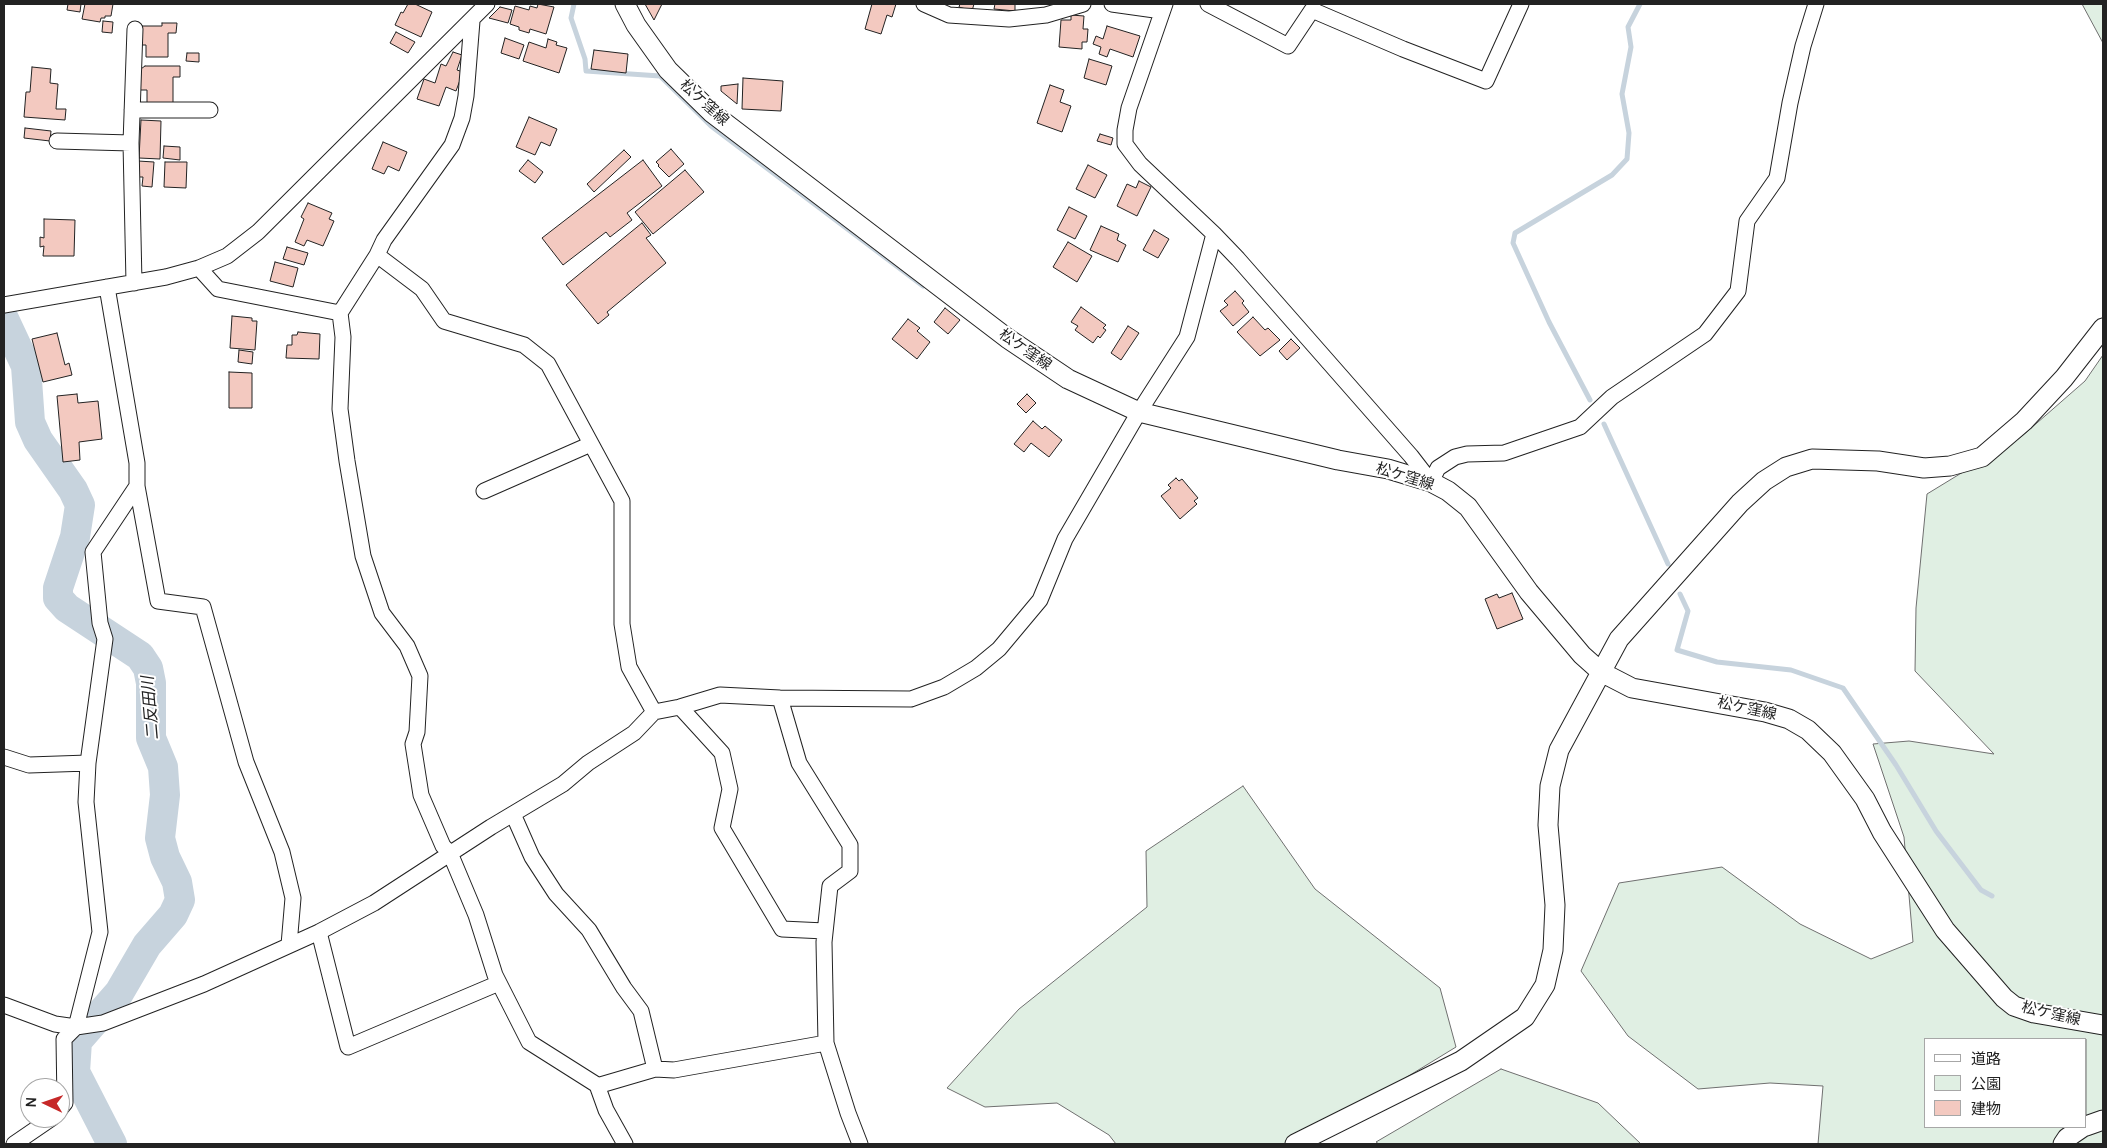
<!DOCTYPE html>
<html>
<head>
<meta charset="utf-8">
<style>
  body { margin:0 }
  #map { position:relative; width:2107px; height:1148px; overflow:hidden; background:#fff; font-family:Manrope,"Noto Sans JP",sans-serif }
  canvas { display:block }
  .frame { position:absolute; inset:0; border:5px solid #222; pointer-events:none }
  .legend { position:absolute; left:1924px; top:1038px; width:162px; height:90px; box-sizing:border-box; background:#fff; border:1px solid #a7a7a7; margin:0; padding:6px 9px; list-style:none; font-size:15px; color:#222 }
  .legend li { display:flex; align-items:center; gap:10px; height:25px }
  .legend b { width:25px; border:1px solid #a7a7a7 }
  .north { position:absolute; left:20px; top:1078px; width:50px; height:50px; box-sizing:border-box; background:#fff; border:1px solid #a7a7a7; border-radius:50%; rotate:273deg; font-size:14px; font-weight:700; line-height:20px; text-align:center; color:#222 }
  .north::after { content:''; display:block; margin:auto; width:18px; height:22px; background:#c62828; clip-path:polygon(50% 0,100% 100%,50% 72%,0 100%) }
</style>
</head>
<body>
<div id="map">
<canvas width="2107" height="1148"></canvas>
<div class="frame"></div>
<ul class="legend">
<li><b style="height:6px;background:#fff"></b>道路</li>
<li><b style="height:14px;background:#e0efe3"></b>公園</li>
<li><b style="height:14px;background:#f3c9c0"></b>建物</li>
</ul>
<div class="north">N</div>
</div>
<script>
const c = document.querySelector('canvas').getContext('2d');
c.lineJoin = 'round';
function fillPath(path, color) {
  c.fillStyle = color;
  c.fill(path, 'evenodd');
}
function toPath(rows) {
  const path = new Path2D();
  for (const r of rows) {
    path.moveTo(r[0], r[1]);
    for (let i = 2; i < r.length; i += 2) path.lineTo(r[i], r[i + 1]);
  }
  return path;
}
function stroke(path, color, width, dash) {
  c.strokeStyle = color;
  c.lineWidth = width;
  c.lineCap = dash ? 'butt' : 'round';
  c.setLineDash(dash || []);
  c.stroke(path);
}
function write(font, color, halo, rows, align = 'center') {
  c.font = font + ' Manrope,"Noto Sans JP",sans-serif';
  c.lineWidth = 4;
  c.setLineDash([]);
  c.textBaseline = 'middle';
  c.strokeStyle = halo;
  c.fillStyle = color;
  for (const [text, x, y, turn = 0] of rows) {
    c.save();
    c.translate(x, y);
    c.rotate((+turn || 0) * Math.PI / 180);
    c.textAlign = isNaN(turn) ? turn : align;
    if (halo) c.strokeText(text, 0, 0);
    c.fillText(text, 0, 0);
    c.restore();
  }
}
const green = toPath([
  [2082,4,2103,4,2103,43,2082,4],
  [2103,355,2103,1144,1818,1144,1823,1086,1770,1083,1698,1089,1628,1036,1581,971,1619,883,1722,867,1800,924,1871,959,1913,942,1904,837,1873,744,1909,741,1994,754,1915,671,1916,608,1927,494,2022,436,2085,381,2103,355],
  [1926,1039,2086,1039,2086,1127,1926,1127,1926,1039],
  [1243,786,1315,889,1440,988,1456,1047,1317,1132,1307,1144,1116,1144,1109,1135,1057,1103,985,1107,947,1088,1019,1009,1147,907,1146,851,1243,786],
  [1501,1069,1598,1103,1641,1144,1379,1144,1376,1142,1501,1069]
]);
fillPath(green, '#e0efe3');
stroke(green, '#6f6f6f', 1);
stroke(toPath([
  [574,4,571,18,585,59,586,71,660,76,711,126,923,286],
  [1590,400,1549,322,1513,243,1515,233,1612,175,1627,159,1629,133,1622,94,1631,47,1628,27,1640,4],
  [1604,424,1668,564],
  [1680,594,1688,611,1677,650,1717,662,1791,670,1843,688,1896,765,1936,831,1981,890,1992,896]
]), '#c7d3dd', 5);
stroke(toPath([
  [4,319,26,366,30,422,38,440,73,490,80,505,75,537,58,588,58,598,67,608,140,656,148,668,151,683,151,738,163,767,165,795,160,838,165,857,177,882,180,900,173,915,147,945,119,993,77,1041,75,1072,112,1144]
]), '#c7d3dd', 30);
const building = toPath([
  [68,4,81,4,80,12,67,10,68,4],
  [85,4,113,4,111,16,105,16,105,18,101,18,100,22,82,19,85,4],
  [408,4,415,4,432,12,421,37,395,25,401,12,403,13,408,4],
  [538,4,554,7,546,34,530,29,529,33,519,30,519,27,510,24,515,6,529,10,530,6,537,8,538,4],
  [645,4,662,4,654,20,645,4],
  [872,4,896,4,892,17,887,15,881,34,865,29,872,4],
  [960,4,974,4,972,11,959,7,960,4],
  [995,4,1015,4,1015,11,994,9,995,4],
  [500,7,512,10,508,23,489,18,500,7],
  [1071,15,1084,16,1083,29,1088,29,1087,42,1082,42,1082,49,1059,47,1061,20,1071,20,1071,15],
  [103,21,113,22,112,33,102,32,103,21],
  [162,23,177,23,176,33,168,33,168,57,146,57,146,45,141,45,141,26,162,26,162,23],
  [1107,26,1140,36,1133,57,1110,49,1107,57,1099,54,1101,47,1093,44,1096,36,1103,39,1107,26],
  [396,32,415,42,408,53,390,43,396,32],
  [505,38,524,45,519,59,501,53,505,38],
  [548,39,557,42,556,45,567,48,559,73,523,61,529,42,546,48,548,39],
  [594,50,628,54,626,73,591,69,594,50],
  [453,52,462,55,457,70,463,72,456,91,446,87,439,106,417,99,424,79,435,83,441,64,446,66,453,52],
  [187,53,199,53,199,62,186,61,187,53],
  [1089,59,1112,66,1106,85,1084,78,1089,59],
  [145,66,180,66,180,77,173,77,173,103,147,103,147,90,138,90,138,71,145,66],
  [32,67,51,69,50,83,58,84,56,109,66,109,65,120,24,117,26,92,30,92,32,67],
  [743,78,783,81,781,111,742,109,743,78],
  [738,84,737,104,721,91,721,86,738,84],
  [1050,85,1064,90,1060,102,1071,106,1062,132,1037,123,1050,85],
  [529,117,557,129,550,146,541,142,535,155,516,147,529,117],
  [141,120,161,121,160,159,139,158,141,120],
  [25,128,51,131,50,141,24,138,25,128],
  [1100,134,1113,138,1111,145,1097,141,1100,134],
  [383,142,407,152,399,171,388,166,384,174,372,169,383,142],
  [164,146,180,147,180,160,163,158,164,146],
  [671,149,684,164,669,177,658,166,659,165,656,162,671,149],
  [624,150,631,157,594,192,587,184,624,150],
  [528,160,543,172,535,183,519,171,528,160],
  [643,160,662,186,627,213,632,220,610,237,606,232,563,265,542,238,643,160],
  [138,161,154,162,152,187,142,186,143,177,137,177,138,161],
  [165,162,187,162,186,188,164,187,165,162],
  [1088,165,1107,175,1095,198,1076,189,1088,165],
  [685,170,704,192,653,234,635,212,685,170],
  [1139,181,1151,187,1137,216,1117,206,1127,184,1136,188,1139,181],
  [308,203,332,213,329,219,334,221,323,246,307,240,304,246,295,242,304,219,301,217,308,203],
  [1069,207,1087,216,1075,239,1057,230,1069,207],
  [44,219,75,220,74,256,43,256,44,246,40,247,40,237,44,238,44,219],
  [642,223,651,235,646,238,666,263,607,312,609,315,598,324,566,285,642,223],
  [1101,226,1119,234,1117,240,1126,245,1118,262,1090,250,1101,226],
  [1154,230,1169,239,1158,258,1143,250,1154,230],
  [1068,242,1092,256,1077,282,1053,267,1068,242],
  [287,247,308,253,304,265,283,259,287,247],
  [275,262,298,268,293,287,270,281,275,262],
  [1235,291,1244,301,1242,303,1249,312,1233,326,1220,311,1228,305,1224,301,1235,291],
  [1081,307,1106,325,1103,328,1106,330,1100,338,1098,336,1093,343,1075,330,1078,326,1071,322,1081,307],
  [945,308,960,320,948,334,934,322,945,308],
  [232,316,252,318,252,321,257,321,255,350,230,348,232,316],
  [1253,317,1265,330,1268,328,1280,340,1260,356,1237,332,1253,317],
  [908,319,920,328,917,331,930,342,917,359,892,339,908,319],
  [1128,326,1139,333,1121,360,1111,353,1128,326],
  [298,332,320,334,319,359,286,358,287,345,292,345,292,335,297,335,298,332],
  [57,333,65,365,69,363,72,375,43,382,32,339,57,333],
  [1291,339,1300,348,1287,360,1279,351,1291,339],
  [239,350,253,352,252,364,238,362,239,350],
  [229,372,252,373,252,408,229,408,229,372],
  [77,394,78,403,98,401,102,439,79,442,80,460,63,462,57,396,77,394],
  [1027,394,1036,403,1026,413,1017,404,1027,394],
  [1033,421,1042,429,1045,426,1062,440,1049,457,1031,443,1024,452,1014,444,1033,421],
  [1176,478,1179,481,1182,479,1198,498,1194,501,1197,504,1180,519,1161,496,1171,488,1168,485,1176,478],
  [1512,593,1523,619,1497,629,1485,599,1497,594,1499,598,1512,593]
]);
fillPath(building, '#f3c9c0');
stroke(building, '#222', 1);
const minor = toPath([
  [924,4,949,15,1009,19,1046,15,1083,4],
  [1112,4,1162,11],
  [1165,4,1129,108,1125,130,1125,144,1140,164,1214,234,1238,259,1411,456,1431,482,1438,468,1455,457,1467,454,1504,453,1580,427,1612,397,1705,334,1738,291,1747,221,1777,178,1790,103,1803,46,1816,4],
  [1208,4,1288,46,1312,10,1403,49,1486,81,1521,4],
  [472,21,466,96,462,118,452,145,384,240,377,255,340,313,343,337,340,409,347,461,363,556,382,613,407,646,420,676,417,732,413,744,421,795,443,846,450,853,476,915,495,975,529,1042,597,1085,606,1110,625,1144],
  [132,110,210,110],
  [57,141,131,143],
  [377,255,422,289,444,321,524,345,548,364,622,501,622,624,629,667,654,712],
  [199,268,218,289,340,313],
  [134,283,131,143,135,29],
  [4,305,166,277,199,268,227,256,258,232,487,4],
  [137,486,158,601,203,607,246,762,282,852,293,898,289,945],
  [484,491,591,444],
  [780,698,799,763,850,845,850,871,830,886,824,942,826,1043,848,1113,860,1144],
  [680,707,722,753,730,789,722,828,782,929,825,931],
  [4,757,29,765,88,763],
  [513,814,532,857,556,894,589,930,624,988,641,1011,655,1069],
  [319,932,348,1047,499,983],
  [4,1005,55,1024,76,1027,103,1023,204,984,319,932,374,903,491,827,563,784,588,763,634,733,654,712,680,707,720,695,780,698,911,699,944,687,976,668,999,649,1040,600,1065,539,1139,412,1187,337,1214,234],
  [597,1086,655,1069,674,1070,826,1043],
  [60,1109,65,1103,64,1039,76,1027,100,932,86,802,88,763,105,639,100,623,93,552,137,486,137,463,107,287],
  [14,1144,52,1118]
]);
const tertiary = toPath([
  [625,4,636,25,668,70,712,113,1007,338,1068,379,1139,412,1338,460,1388,469,1431,482,1448,491,1468,507,1529,592,1582,655,1601,672,1632,688,1765,712,1789,719,1808,730,1832,753,1865,799,1882,832,1945,930,2004,998,2014,1006,2034,1013,2103,1025],
  [2086,1126,2103,1120],
  [1295,1144,1461,1061,1525,1017,1545,985,1553,950,1555,905,1548,825,1550,786,1559,750,1619,639,1740,503,1764,481,1786,467,1812,459,1878,461,1924,468,1950,466,1982,457,2024,421,2064,378,2103,328],
  [2063,1144,2067,1138,2083,1127]
]);
stroke(minor, '#222', 17);
stroke(tertiary, '#222', 21);
stroke(minor, '#fff', 15);
stroke(tertiary, '#fff', 19);
write('15px', '#222', '#fff', [
  ["松ケ窪線",704,103,42],
  ["松ケ窪線",1025,350,35],
  ["松ケ窪線",1405,477,17],
  ["松ケ窪線",1747,709,12],
  ["松ケ窪線",2051,1014,13]
]);
write('italic 16px', '#222', '#fff', [
  ["二反田川",151,708,-95]
]);
</script>
</body>
</html>
